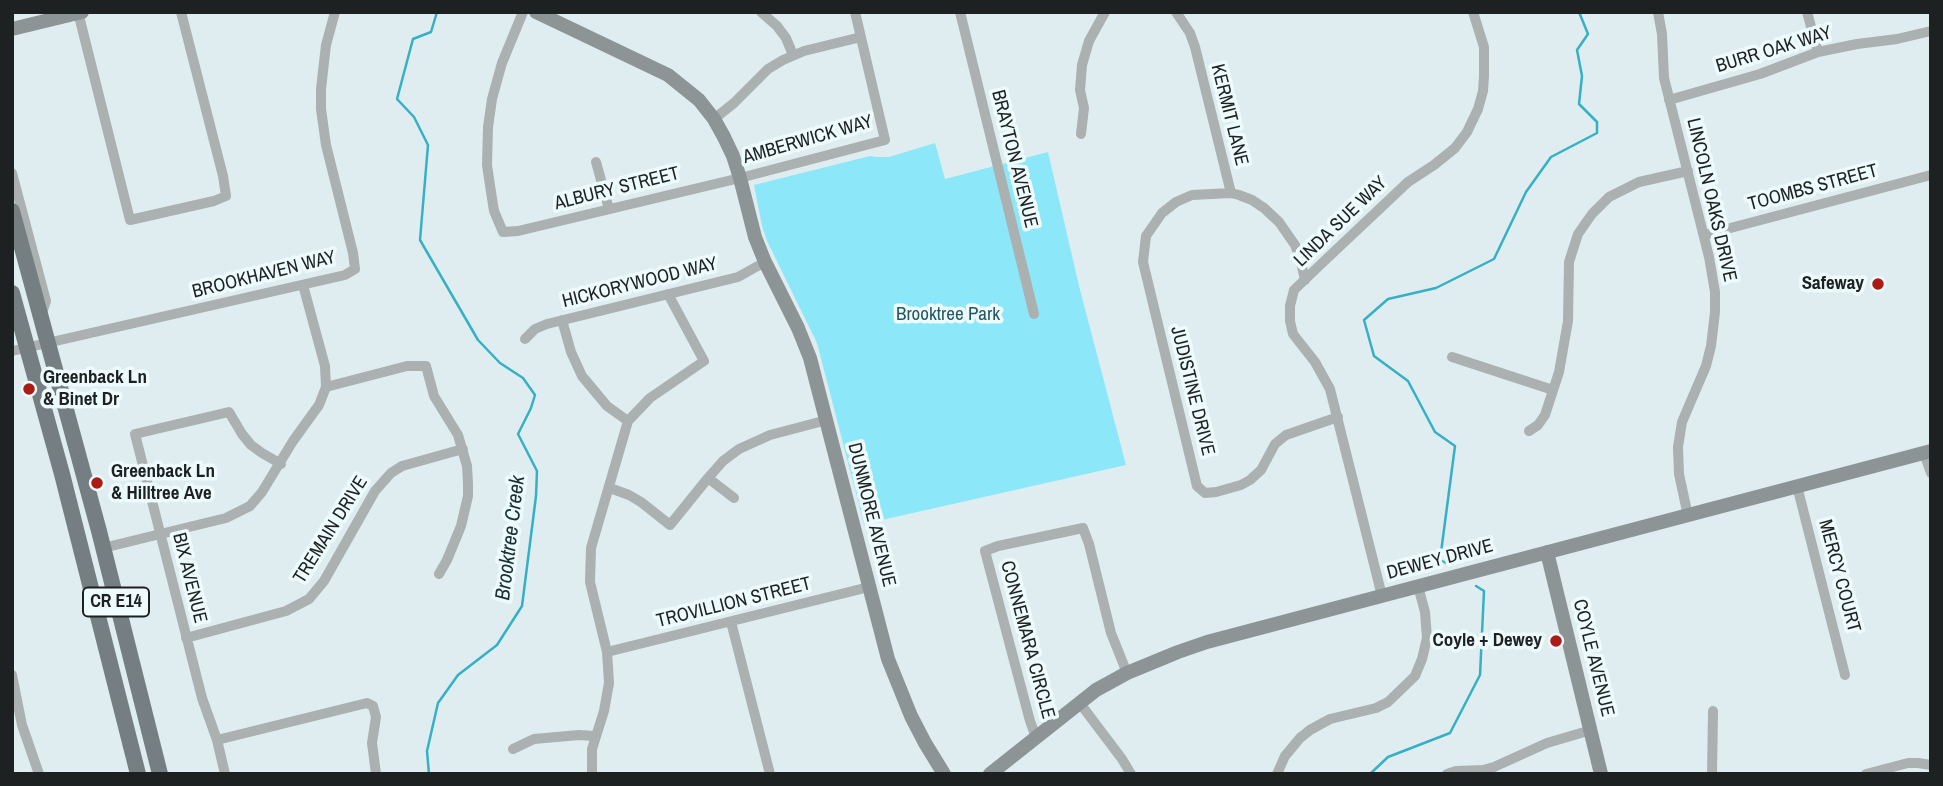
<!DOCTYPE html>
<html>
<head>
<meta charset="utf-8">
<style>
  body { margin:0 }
  #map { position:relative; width:1943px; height:786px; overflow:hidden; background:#e0edf0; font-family:"Archivo Narrow",sans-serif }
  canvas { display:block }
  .frame { position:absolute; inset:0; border:14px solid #1d2122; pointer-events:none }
</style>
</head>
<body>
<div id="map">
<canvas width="1943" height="786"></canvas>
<div class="frame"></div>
</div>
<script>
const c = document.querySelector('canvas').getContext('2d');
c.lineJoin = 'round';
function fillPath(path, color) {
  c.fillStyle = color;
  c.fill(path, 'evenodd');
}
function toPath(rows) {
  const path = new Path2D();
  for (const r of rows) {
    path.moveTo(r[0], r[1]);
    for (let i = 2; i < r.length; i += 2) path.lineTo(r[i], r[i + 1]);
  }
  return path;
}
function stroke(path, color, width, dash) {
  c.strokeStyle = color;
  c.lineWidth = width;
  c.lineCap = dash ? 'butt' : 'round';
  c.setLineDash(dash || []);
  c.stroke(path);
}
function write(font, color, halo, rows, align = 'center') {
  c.font = font + ' "Archivo Narrow",sans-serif';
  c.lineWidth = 7;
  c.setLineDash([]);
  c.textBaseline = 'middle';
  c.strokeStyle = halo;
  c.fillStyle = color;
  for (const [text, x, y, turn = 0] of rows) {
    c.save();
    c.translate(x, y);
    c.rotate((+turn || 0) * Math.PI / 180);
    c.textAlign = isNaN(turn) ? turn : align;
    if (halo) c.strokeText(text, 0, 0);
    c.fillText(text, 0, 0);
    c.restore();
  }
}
fillPath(toPath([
  [935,143,945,179,1048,152,1079,286,1126,465,864,524,817,343,767,241,762,226,754,185,870,156,877,157,889,157]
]), '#8ce7f8');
stroke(toPath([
  [1446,563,1440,560,1455,446,1435,432,1408,381,1374,356,1364,320,1388,299,1436,288,1494,259,1526,192,1551,157,1597,133,1597,122,1579,104,1582,76,1577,50,1588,34,1579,12],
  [429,774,427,751,438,703,458,675,497,645,522,606,536,496,537,471,518,434,531,408,535,395,523,378,500,363,478,340,420,240,428,145,414,117,397,99,413,39,431,32,437,12],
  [1370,774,1388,757,1450,733,1480,675,1484,591,1476,586]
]), '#36b0c5', 2.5);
stroke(toPath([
  [78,12,130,220,214,201,226,196,223,176,181,12],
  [523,12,502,63,492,99,488,127,487,165,491,192,494,211,503,232,518,231,740,178,885,140,855,12],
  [761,12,777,26,786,38,793,55],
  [960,12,1034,314],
  [1176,12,1190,33,1195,47,1231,193,1239,195,1252,200,1264,208,1279,222,1295,245,1300,258,1305,280],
  [1658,12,1662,34,1664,78,1709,257,1715,292,1715,312,1711,346,1706,366,1682,422,1678,447,1679,474,1688,516],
  [1807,12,1818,52],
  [1669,100,1760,74,1818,52,1857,44,1897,39,1931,31],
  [714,119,734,103,768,69,783,60,804,51,861,37],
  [1081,134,1084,108,1080,90,1082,65,1089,41,1105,12],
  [596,162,609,209],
  [12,173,46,301,42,313],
  [1231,193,1192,195,1176,202,1162,213,1146,236,1143,262,1197,486,1205,493,1216,492,1241,485,1250,480,1261,470,1275,444,1286,435,1338,417],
  [1704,235,1931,175],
  [562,320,571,352,582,376,607,406,628,421],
  [525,339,535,329,547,324,738,277,765,262],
  [12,351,345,275,355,269,353,253,326,145,321,109,321,89,326,45,335,12],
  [1452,357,1553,390],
  [326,387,407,366,426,366,434,396,458,435,467,466,468,483,468,496,461,526,447,560,439,574],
  [1529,431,1538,425,1545,415,1559,372,1568,321,1569,262,1578,234,1592,214,1609,197,1639,182,1688,171],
  [1924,453,1931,473],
  [708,478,734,498],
  [1797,486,1845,675],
  [610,488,629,495,641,502,670,525,708,478,723,461,739,449,770,435,827,420],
  [103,548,226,518,250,506,262,492,293,441,319,405,326,387,325,366,303,285],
  [1382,596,1330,389,1315,362,1293,334,1290,321,1290,306,1294,290,1319,266,1408,182,1434,165,1455,148,1467,132,1478,109,1483,91,1484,76,1484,47,1473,12],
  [731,622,770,774],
  [186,638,286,611,309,599,324,581,375,491,391,473,402,466,463,449],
  [607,652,869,587],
  [12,675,22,725,39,774],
  [1079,702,1122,759,1131,774],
  [1036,737,1030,721,985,551,998,546,1083,528,1089,544,1111,633,1127,673],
  [217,740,367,703,373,706,376,717,372,743,376,774],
  [513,749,534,739,579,735,595,736],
  [225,774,217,740,202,698,135,434,229,412,242,434,251,445,262,453,281,464],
  [592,774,592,749,604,711,609,683,607,652,590,582,591,548,628,421,650,398,704,361,668,294],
  [1277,774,1285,756,1300,738,1310,730,1330,719,1376,708,1388,702,1415,676,1422,659,1427,638,1425,612,1418,586],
  [1447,774,1456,771,1483,770,1494,767,1547,743,1591,730],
  [1712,774,1713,711],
  [1866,774,1908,763,1918,763,1931,765]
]), '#abb0b1', 10);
stroke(toPath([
  [536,12,668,75,699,100,714,119,724,137,733,156,740,178,755,237,765,262,798,328,810,358,888,659,911,716,925,743,944,774],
  [12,29,82,12],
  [1547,552,1601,774],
  [990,774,1096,690,1127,673,1178,652,1207,642,1931,451]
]), '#8c9495', 14);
stroke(toPath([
  [12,211,99,531,160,774],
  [12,293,62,474,138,774]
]), '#757f81', 16);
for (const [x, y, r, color] of [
  [1878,284,7,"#ac1b16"],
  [29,389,7,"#ac1b16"],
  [97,483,7,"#ac1b16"],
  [1556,641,7,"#ac1b16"]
]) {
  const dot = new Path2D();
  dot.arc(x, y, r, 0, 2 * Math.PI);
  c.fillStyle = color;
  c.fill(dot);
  stroke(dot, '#eefbfd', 2.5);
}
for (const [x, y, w] of [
  [116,602,66]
]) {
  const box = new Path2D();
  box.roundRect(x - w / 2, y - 14.5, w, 29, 5);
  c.fillStyle = '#eefbfd';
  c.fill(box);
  stroke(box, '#1d2122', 2);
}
write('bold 18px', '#1d2122', null, [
  ["CR E14",116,602]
]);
write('19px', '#1d2122', '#eefbfd', [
  ["BURR OAK WAY",1774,50,-17],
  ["KERMIT LANE",1229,115,76],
  ["AMBERWICK WAY",808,140,-16],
  ["BRAYTON AVENUE",1014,159,76],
  ["TOOMBS STREET",1813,188,-15],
  ["ALBURY STREET",617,189,-14],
  ["LINCOLN OAKS DRIVE",1711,200,77],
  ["LINDA SUE WAY",1341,222,-44],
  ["BROOKHAVEN WAY",264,275,-14],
  ["HICKORYWOOD WAY",640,283,-14],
  ["JUDISTINE DRIVE",1192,391,76],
  ["DUNMORE AVENUE",871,515,76],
  ["TREMAIN DRIVE",331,530,-58],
  ["DEWEY DRIVE",1440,560,-15],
  ["MERCY COURT",1839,576,75],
  ["BIX AVENUE",189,578,76],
  ["TROVILLION STREET",734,603,-14],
  ["CONNEMARA CIRCLE",1027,640,75],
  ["COYLE AVENUE",1593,658,76]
]);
write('bold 19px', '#1d2122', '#eefbfd', [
  ["Safeway",1864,284],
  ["Greenback Ln",43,378,"left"],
  ["& Binet Dr",43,400,"left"],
  ["Greenback Ln",111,472,"left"],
  ["& Hilltree Ave",111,494,"left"],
  ["Coyle + Dewey",1542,641]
], 'right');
write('19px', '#25565f', '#eefbfd', [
  ["Brooktree Park",948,315]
]);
write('italic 21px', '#1a2f33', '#eefbfd', [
  ["Brooktree Creek",511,538,-83]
]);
</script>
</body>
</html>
